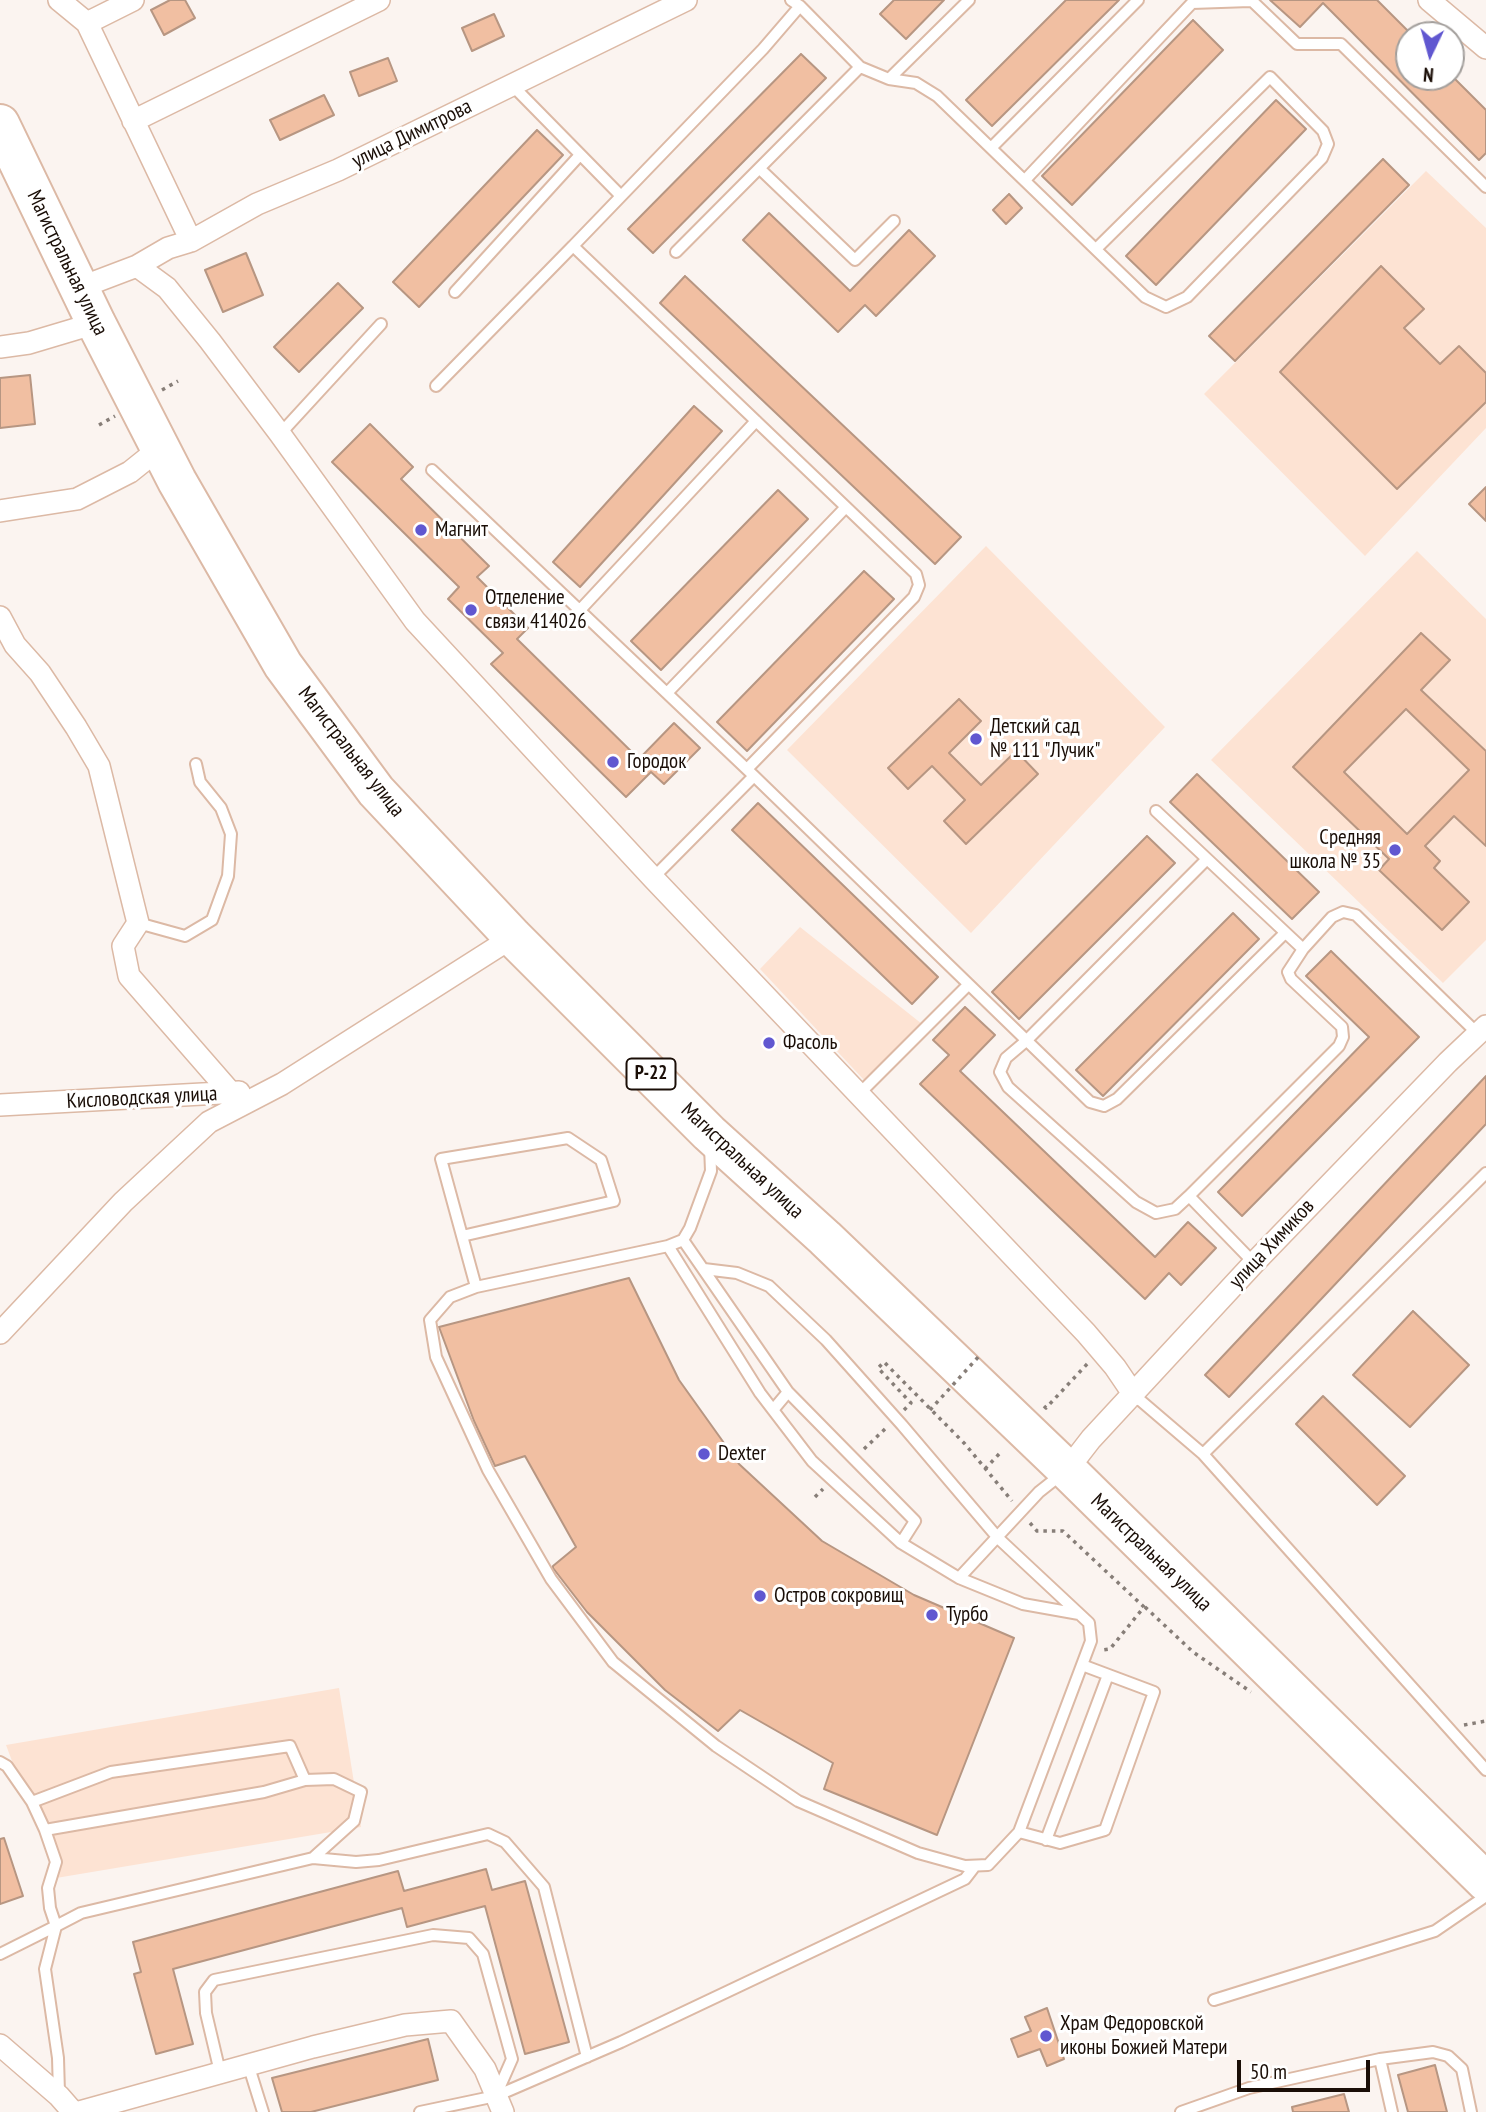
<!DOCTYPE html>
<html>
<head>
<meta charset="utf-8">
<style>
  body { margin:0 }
  #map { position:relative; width:1486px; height:2112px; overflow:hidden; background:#fbf4f0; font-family:"PT Sans Narrow",sans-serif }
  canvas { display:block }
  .north { position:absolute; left:1395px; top:21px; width:70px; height:70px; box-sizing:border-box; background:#fff; border:2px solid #a39f9c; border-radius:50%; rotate:185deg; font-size:19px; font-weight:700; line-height:28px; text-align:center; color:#1a0e07 }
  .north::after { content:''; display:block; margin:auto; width:24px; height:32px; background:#6057d0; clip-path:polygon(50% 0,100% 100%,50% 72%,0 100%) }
  .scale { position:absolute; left:1237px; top:2060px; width:133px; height:32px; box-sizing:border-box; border:4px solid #1a0e07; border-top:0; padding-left:9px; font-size:21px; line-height:24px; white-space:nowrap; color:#1a0e07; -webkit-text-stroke:5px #fff; paint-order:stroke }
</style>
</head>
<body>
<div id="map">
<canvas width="1486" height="2112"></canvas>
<div class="north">N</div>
<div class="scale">50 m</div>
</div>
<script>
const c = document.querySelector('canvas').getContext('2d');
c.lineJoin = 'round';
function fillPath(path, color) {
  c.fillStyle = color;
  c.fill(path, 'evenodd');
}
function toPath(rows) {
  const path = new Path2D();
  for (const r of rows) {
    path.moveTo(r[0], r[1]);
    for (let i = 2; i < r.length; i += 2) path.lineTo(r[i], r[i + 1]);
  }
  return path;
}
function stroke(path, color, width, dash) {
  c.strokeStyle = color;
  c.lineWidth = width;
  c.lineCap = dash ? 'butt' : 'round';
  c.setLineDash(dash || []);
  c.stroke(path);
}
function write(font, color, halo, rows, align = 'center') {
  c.font = font + ' "PT Sans Narrow",sans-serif';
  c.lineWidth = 6;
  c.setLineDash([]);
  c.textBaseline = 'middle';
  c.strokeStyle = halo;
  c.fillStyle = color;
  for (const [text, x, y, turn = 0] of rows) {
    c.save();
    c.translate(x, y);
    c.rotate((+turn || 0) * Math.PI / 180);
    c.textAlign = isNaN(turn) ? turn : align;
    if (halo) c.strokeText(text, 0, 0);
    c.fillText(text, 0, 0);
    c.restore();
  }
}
fillPath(toPath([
  [1426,171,1486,228,1486,428,1365,556,1204,394],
  [986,546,1165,727,971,933,787,750],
  [1417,551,1486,619,1486,940,1443,983,1211,760],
  [800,927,922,1024,865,1081,760,969],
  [339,1688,361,1827,56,1878,6,1745]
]), '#fde3d3');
const building = toPath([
  [170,0,185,0,195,18,164,35,151,10,170,0],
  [894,0,944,0,906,39,880,14,894,0],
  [1066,0,1119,0,992,126,966,100,1066,0],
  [1270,0,1377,0,1409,32,1409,77,1453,77,1486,110,1486,153,1479,160,1323,3,1300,27,1270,0],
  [494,14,504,36,472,51,462,28,494,14],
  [1193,20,1223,50,1072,205,1042,176,1193,20],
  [801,54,826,78,653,253,628,229,801,54],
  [388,58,397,81,359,96,350,72,388,58],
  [324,95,334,115,280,140,270,120,324,95],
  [1276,100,1306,129,1156,285,1126,256,1276,100],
  [537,130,563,155,419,307,393,282,537,130],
  [1383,159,1409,185,1235,361,1209,336,1383,159],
  [1009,194,1022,208,1006,224,993,210,1009,194],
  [769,213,850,291,909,230,935,256,876,316,865,305,838,332,743,240,769,213],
  [246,253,263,295,223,312,205,270,246,253],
  [1381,266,1424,309,1404,328,1440,364,1459,346,1486,373,1486,402,1397,489,1280,372,1381,266],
  [685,276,961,537,935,564,660,303,685,276],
  [338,283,363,308,299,372,274,347,338,283],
  [30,375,35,424,0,428,0,378,30,375],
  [694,406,722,431,580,587,553,562,694,406],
  [370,424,413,467,401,479,489,566,477,577,528,628,517,639,639,759,674,723,700,748,664,784,651,772,626,797,491,664,503,653,448,599,459,587,332,462,370,424],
  [1486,487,1486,521,1469,504,1486,487],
  [778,490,808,519,661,670,631,641,778,490],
  [864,571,894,599,747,751,717,722,864,571],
  [1421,633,1450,660,1421,690,1486,751,1486,846,1454,816,1425,846,1440,861,1434,868,1469,902,1442,930,1379,870,1389,859,1293,767,1421,633],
  [1406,709,1469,770,1407,834,1344,772,1406,709],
  [959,699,981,721,949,753,981,785,1016,751,1038,774,966,844,944,821,965,800,932,766,908,789,888,768,959,699],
  [1197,774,1319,892,1292,919,1170,802,1197,774],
  [758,803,938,977,912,1004,732,830,758,803],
  [1147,836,1175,863,1019,1019,992,992,1147,836],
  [1233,913,1259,939,1103,1096,1076,1070,1233,913],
  [1331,951,1419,1037,1242,1216,1218,1192,1369,1037,1306,976,1331,951],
  [965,1007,995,1035,960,1071,1155,1257,1188,1222,1216,1248,1181,1285,1169,1273,1145,1299,920,1084,949,1055,933,1040,965,1007],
  [1486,1076,1486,1124,1229,1397,1205,1375,1486,1076],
  [629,1278,679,1380,739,1464,822,1541,914,1595,1014,1638,937,1835,824,1789,833,1763,740,1710,718,1731,665,1690,587,1612,553,1568,553,1566,576,1547,525,1456,495,1466,474,1421,439,1327,629,1278],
  [1413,1311,1469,1365,1410,1427,1353,1375,1413,1311],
  [1323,1396,1405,1476,1377,1505,1296,1424,1323,1396],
  [4,1838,23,1896,0,1904,0,1839,4,1838],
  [486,1869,492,1890,525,1881,569,2042,525,2054,485,1906,407,1927,402,1908,173,1969,193,2044,156,2054,134,1974,141,1972,133,1942,398,1871,404,1891,486,1869],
  [1047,2008,1064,2059,1047,2066,1040,2049,1018,2057,1011,2039,1031,2031,1025,2017,1047,2008],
  [428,2039,438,2080,311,2112,282,2112,272,2078,428,2039],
  [1435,2065,1447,2112,1408,2112,1398,2075,1435,2065],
  [1344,2094,1349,2112,1293,2112,1292,2107,1344,2094]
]);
fillPath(building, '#f1bfa2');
stroke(building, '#b79682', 2);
const lane = toPath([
  [791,0,800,6,860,67,889,79,916,83,937,96,1145,297,1166,307,1187,297,1322,158,1328,144,1323,131,1270,77,1096,249],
  [1251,0,1297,44,1341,44,1486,187],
  [889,79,969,0],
  [512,85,621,196],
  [991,148,1138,0],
  [760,169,855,260,894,221],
  [1025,180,1192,3,1250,1],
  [676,252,860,67],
  [455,292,579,156],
  [436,386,573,246],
  [280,434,381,324],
  [432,470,754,776,1090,1102,1104,1106,1117,1099,1285,933],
  [580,610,756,421],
  [667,693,846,507],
  [747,769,914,597,919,585,916,574,573,246,763,49,800,6],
  [1156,811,1303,949],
  [1207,859,1026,1041,1006,1058,1000,1072,1008,1087,1136,1202,1156,1213,1175,1209,1189,1196,1254,1263],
  [653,878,754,776],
  [138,923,185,936,212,920,228,876,231,834,221,808,200,782,196,764],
  [858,1095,968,985],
  [1189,1196,1339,1046,1343,1037,1342,1027,1291,979,1288,972,1303,949,1332,917,1343,912,1356,915,1478,1034],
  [462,1236,614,1201,601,1160,568,1138,441,1159,476,1287],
  [683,1240,788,1392],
  [668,1246,760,1393,812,1461,901,1543,959,1578,1039,1492,1063,1473],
  [704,1269,737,1273,769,1286,826,1340,902,1425,998,1538,1089,1623,1091,1641,1019,1832,988,1865,965,1866,918,1853,798,1801,716,1746,613,1662,551,1579,488,1470,436,1357,430,1320,450,1297,476,1287,668,1246,683,1240,690,1228,711,1171,710,1146],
  [1134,1395,1203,1454,1486,1770],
  [773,1410,788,1392,915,1521,901,1543],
  [1203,1454,1486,1173],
  [959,1578,1023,1604,1079,1614],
  [0,1762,7,1766,32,1802],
  [1019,1832,1060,1843,1105,1830,1154,1692,1082,1665],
  [1046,1840,1108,1675],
  [313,1858,356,1862,379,1860,488,1834,505,1842,544,1887,587,2057],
  [0,1954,56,1926,50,1908,48,1888,56,1862,45,1830],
  [1214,2000,1435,1931,1486,1896],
  [1380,2059,1433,2052,1448,2056,1462,2069,1471,2112],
  [248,2064,263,2112],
  [220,2072,206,2013,205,1992,214,1980,433,1935,469,1938,483,1954,512,2059,497,2093],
  [59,2093,58,2058,45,1969,56,1926,81,1913,313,1858,354,1821,361,1792,334,1779,305,1780,290,1746,111,1772,32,1802,45,1830,264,1792,305,1780],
  [420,2112,496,2096,621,2042,965,1879,975,1866],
  [1181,2112,1249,2088,1380,2059,1392,2112]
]);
const street = toPath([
  [59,0,87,23],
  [133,0,87,23,191,241],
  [1429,0,1486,48],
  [133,121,379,0],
  [137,266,168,248,191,241,257,204,338,170,686,0],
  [79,288,137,266,167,288,210,341,280,434,415,621,653,878,1086,1333,1115,1367,1134,1395],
  [0,347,29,343,96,323],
  [0,511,77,499,130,472,160,448],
  [0,617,15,645,40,673,76,727,99,766,138,923,123,946,129,976,231,1093],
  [0,1105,239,1092],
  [0,1333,123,1202,209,1122,282,1084,513,937],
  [1067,1470,1091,1439,1254,1263,1448,1062,1486,1026],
  [0,2045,59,2096,73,2112],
  [79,2112,313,2047,405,2025,451,2021,485,2069,503,2112]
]);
const highway = toPath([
  [0,124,96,323,177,481,283,665,376,791,513,937,709,1133,825,1238,1067,1470,1486,1882]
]);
stroke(lane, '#dcb9a5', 14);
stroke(street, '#dcb9a5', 24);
stroke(highway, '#dcb9a5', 42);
stroke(toPath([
  [162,390,178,381],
  [99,425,115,416],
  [1044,1406,1046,1408,1089,1362],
  [904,1410,911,1403,878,1368,884,1362,965,1444,1012,1501],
  [864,1449,886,1428],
  [985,1469,1000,1453],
  [815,1497,823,1489],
  [1030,1523,1037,1531,1063,1531,1144,1607,1110,1649,1103,1650],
  [1145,1607,1193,1652,1251,1692],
  [1464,1725,1486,1721]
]), '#877e78', 3.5, [3.5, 5]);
stroke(lane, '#fff', 10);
stroke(street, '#fff', 21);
stroke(highway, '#fff', 38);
stroke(toPath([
  [930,1410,981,1354]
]), '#877e78', 3.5, [3.5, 5]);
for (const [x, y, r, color] of [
  [421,530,7,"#6057d0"],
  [471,610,7,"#6057d0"],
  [976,739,7,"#6057d0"],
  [613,762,7,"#6057d0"],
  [1395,850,7,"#6057d0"],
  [769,1043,7,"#6057d0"],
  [704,1454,7,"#6057d0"],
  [760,1596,7,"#6057d0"],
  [932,1615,7,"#6057d0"],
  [1046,2036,7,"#6057d0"]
]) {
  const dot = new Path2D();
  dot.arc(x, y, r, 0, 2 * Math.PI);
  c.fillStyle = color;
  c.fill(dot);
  stroke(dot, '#fff', 2.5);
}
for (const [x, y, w] of [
  [651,1074,49]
]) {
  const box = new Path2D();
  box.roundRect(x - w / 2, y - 15.5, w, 31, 5);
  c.fillStyle = '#fff';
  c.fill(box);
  stroke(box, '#1a0e07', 2);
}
write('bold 19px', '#1a0e07', null, [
  ["Р-22",651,1074]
]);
write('21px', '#1a0e07', '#fff', [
  ["улица Димитрова",412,134,-26],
  ["Магистральная улица",67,263,64],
  ["Магистральная улица",351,752,52],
  ["Кисловодская улица",142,1098,-3],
  ["Магистральная улица",742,1161,43],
  ["улица Химиков",1272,1244,-47],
  ["Магистральная улица",1151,1553,44]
]);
write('21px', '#1a0e07', '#fff', [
  ["Магнит",435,530],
  ["Отделение",485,598],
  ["связи 414026",485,622],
  ["Детский сад",990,727],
  ["№ 111 \"Лучик\"",990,751],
  ["Городок",627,762],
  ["Средняя",1381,838,"right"],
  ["школа № 35",1381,862,"right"],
  ["Фасоль",783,1043],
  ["Dexter",718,1454],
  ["Остров сокровищ",774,1596],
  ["Турбо",946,1615],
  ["Храм Федоровской",1060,2024],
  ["иконы Божией Матери",1060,2048]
], 'left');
</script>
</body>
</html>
